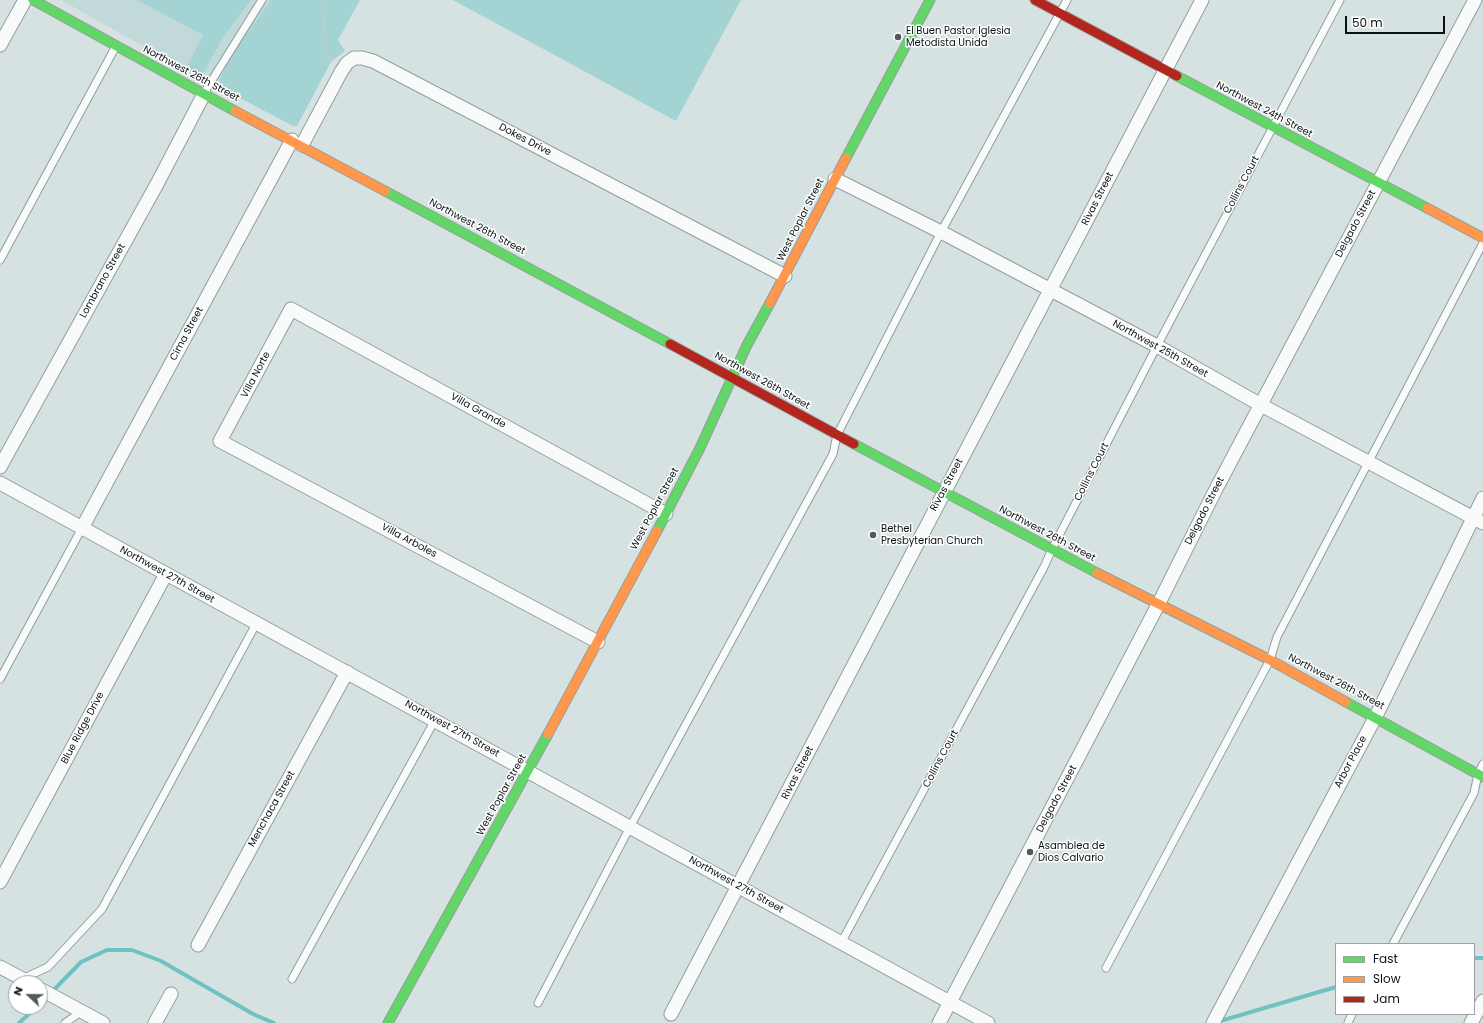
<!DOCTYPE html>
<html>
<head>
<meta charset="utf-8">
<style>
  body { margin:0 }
  #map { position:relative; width:1483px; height:1023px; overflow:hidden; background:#d6e2e2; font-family:Poppins,sans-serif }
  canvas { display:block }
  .legend { position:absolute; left:1335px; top:943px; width:140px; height:72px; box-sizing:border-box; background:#fff; border:1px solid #9da0a0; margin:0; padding:5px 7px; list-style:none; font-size:12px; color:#091111 }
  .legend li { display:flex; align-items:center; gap:8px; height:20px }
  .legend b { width:20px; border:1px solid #9da0a0 }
  .north { position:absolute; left:8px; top:975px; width:40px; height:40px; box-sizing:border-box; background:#fff; border:1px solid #9da0a0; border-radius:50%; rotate:292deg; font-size:11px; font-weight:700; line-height:16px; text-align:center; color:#091111 }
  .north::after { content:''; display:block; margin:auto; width:14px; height:18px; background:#515a5a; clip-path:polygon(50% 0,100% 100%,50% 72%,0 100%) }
  .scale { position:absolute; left:1345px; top:16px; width:100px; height:18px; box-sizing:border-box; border:2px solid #091111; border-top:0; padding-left:5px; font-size:12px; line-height:14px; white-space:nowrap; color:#091111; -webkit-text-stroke:3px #fff; paint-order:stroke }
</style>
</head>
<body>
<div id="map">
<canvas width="1483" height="1023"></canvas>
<ul class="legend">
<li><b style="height:5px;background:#63d668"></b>Fast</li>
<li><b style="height:5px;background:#ff974d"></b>Slow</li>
<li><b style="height:5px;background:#b3261e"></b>Jam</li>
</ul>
<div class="north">N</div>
<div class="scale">50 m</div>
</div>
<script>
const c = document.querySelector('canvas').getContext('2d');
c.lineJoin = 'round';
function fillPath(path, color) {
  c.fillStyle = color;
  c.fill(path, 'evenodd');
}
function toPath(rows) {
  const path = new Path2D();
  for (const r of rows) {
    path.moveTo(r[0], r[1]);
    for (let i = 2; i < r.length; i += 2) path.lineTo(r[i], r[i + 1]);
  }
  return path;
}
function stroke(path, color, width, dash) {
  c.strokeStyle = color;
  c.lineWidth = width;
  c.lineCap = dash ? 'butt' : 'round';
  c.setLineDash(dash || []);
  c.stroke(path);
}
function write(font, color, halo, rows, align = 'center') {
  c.font = font + ' Poppins,sans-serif';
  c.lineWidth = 3;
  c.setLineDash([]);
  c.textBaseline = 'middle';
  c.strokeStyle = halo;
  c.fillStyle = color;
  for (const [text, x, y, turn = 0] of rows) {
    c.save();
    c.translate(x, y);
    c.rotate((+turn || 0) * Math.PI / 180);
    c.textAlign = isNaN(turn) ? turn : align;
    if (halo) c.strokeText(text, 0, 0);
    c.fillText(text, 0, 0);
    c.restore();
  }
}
fillPath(toPath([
  [61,0,271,0,235,49,214,86]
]), '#c2d9d9');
fillPath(toPath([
  [137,0,251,0,222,39,204,72,195,75,186,69,203,35],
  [271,0,360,0,338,40,345,51,331,62,297,126,293,126,221,88,219,80,235,49],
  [453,0,741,0,676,121]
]), '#a3d4d3');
stroke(toPath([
  [1474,958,1483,958],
  [40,1004,81,962,107,950,132,950,161,961,253,1014,274,1023],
  [1217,1022,1336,987],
  [19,1023,37,1007]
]), '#70c2c2', 4);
const lane = toPath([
  [204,93,262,0],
  [0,260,116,46],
  [0,679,82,528],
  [841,943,1044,567,1052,549,1157,346,1340,0],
  [1393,944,1474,793,1478,774,1483,764],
  [1106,968,1270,660,1277,637,1483,243],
  [22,979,48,967,102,909,256,624],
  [292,979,435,720],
  [538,1003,630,827,833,454,837,435,941,232,1067,0],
  [65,1023,82,1011],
  [1348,1023,1352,1014]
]);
const street = toPath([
  [0,45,25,0],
  [302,145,341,72,347,63,354,58,362,58,373,61,785,276],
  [835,179,941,232,1157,346,1261,405,1483,523],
  [0,467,157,184,204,94],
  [0,483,988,1023],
  [82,528,292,140],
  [598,642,220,441,291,309,666,514],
  [0,882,166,574],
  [198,945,347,672],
  [0,967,30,983],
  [40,989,103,1023],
  [671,1014,1202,0],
  [155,1023,171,994],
  [939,1023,1158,605,1215,491,1475,0],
  [1213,1023,1376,716,1483,498],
  [1471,1023,1483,1001]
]);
const fast = toPath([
  [33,0,235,111],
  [1177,76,1427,208],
  [846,158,930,0],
  [385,191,670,344],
  [854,444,1097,573],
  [657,531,700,448,747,345,770,303],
  [1346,702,1483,777],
  [388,1023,548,734]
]);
const slow = toPath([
  [235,111,385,191],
  [1427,208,1483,238],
  [770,303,846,158],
  [1097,573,1270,660,1346,702],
  [548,734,657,531]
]);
const jam = toPath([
  [1035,0,1177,76],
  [670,344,854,444]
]);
stroke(lane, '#939d9d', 9);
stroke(street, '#939d9d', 15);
stroke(fast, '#939d9d', 11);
stroke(slow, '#939d9d', 11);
stroke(jam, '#939d9d', 11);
stroke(toPath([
  [322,0,327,56,335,59]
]), '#c7c9c9', 2.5, [3, 2]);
stroke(lane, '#f9fbfb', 7);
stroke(street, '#f9fbfb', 13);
stroke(fast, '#63d668', 9);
stroke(slow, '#ff974d', 9);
stroke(jam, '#b3261e', 9);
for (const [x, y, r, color] of [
  [898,37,4,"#515a5a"],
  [873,535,4,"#515a5a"],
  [1030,852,4,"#515a5a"]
]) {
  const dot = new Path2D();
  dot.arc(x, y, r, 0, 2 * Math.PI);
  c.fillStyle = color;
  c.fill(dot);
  stroke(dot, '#fff', 1.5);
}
write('10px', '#091111', '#fff', [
  ["El Buen Pastor Iglesia",906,31],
  ["Metodista Unida",906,43],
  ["Bethel",881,529],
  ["Presbyterian Church",881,541],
  ["Asamblea de",1038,846],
  ["Dios Calvario",1038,858]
], 'left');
write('10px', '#091111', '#fff', [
  ["Northwest 26th Street",191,74,28],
  ["Northwest 24th Street",1264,110,28],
  ["Dokes Drive",525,140,28],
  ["Collins Court",1242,185,-62],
  ["Rivas Street",1098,199,-63],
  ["West Poplar Street",801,220,-63],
  ["Delgado Street",1356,224,-62],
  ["Northwest 26th Street",477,227,28],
  ["Lombrano Street",103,281,-61],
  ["Cima Street",187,334,-62],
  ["Northwest 25th Street",1160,349,29],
  ["Villa Norte",256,375,-62],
  ["Northwest 26th Street",762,381,29],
  ["Villa Grande",478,411,29],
  ["Collins Court",1092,472,-63],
  ["Rivas Street",947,485,-62],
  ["West Poplar Street",655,509,-62],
  ["Delgado Street",1205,511,-63],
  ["Northwest 26th Street",1047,534,28],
  ["Villa Arboles",409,541,28],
  ["Northwest 27th Street",167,575,29],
  ["Northwest 26th Street",1336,682,28],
  ["Blue Ridge Drive",83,728,-62],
  ["Northwest 27th Street",452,729,29],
  ["Collins Court",941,759,-62],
  ["Arbor Place",1351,762,-62],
  ["Rivas Street",798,773,-63],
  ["West Poplar Street",502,795,-61],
  ["Delgado Street",1057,799,-62],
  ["Menchaca Street",272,809,-61],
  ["Northwest 27th Street",736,885,29]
]);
</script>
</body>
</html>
